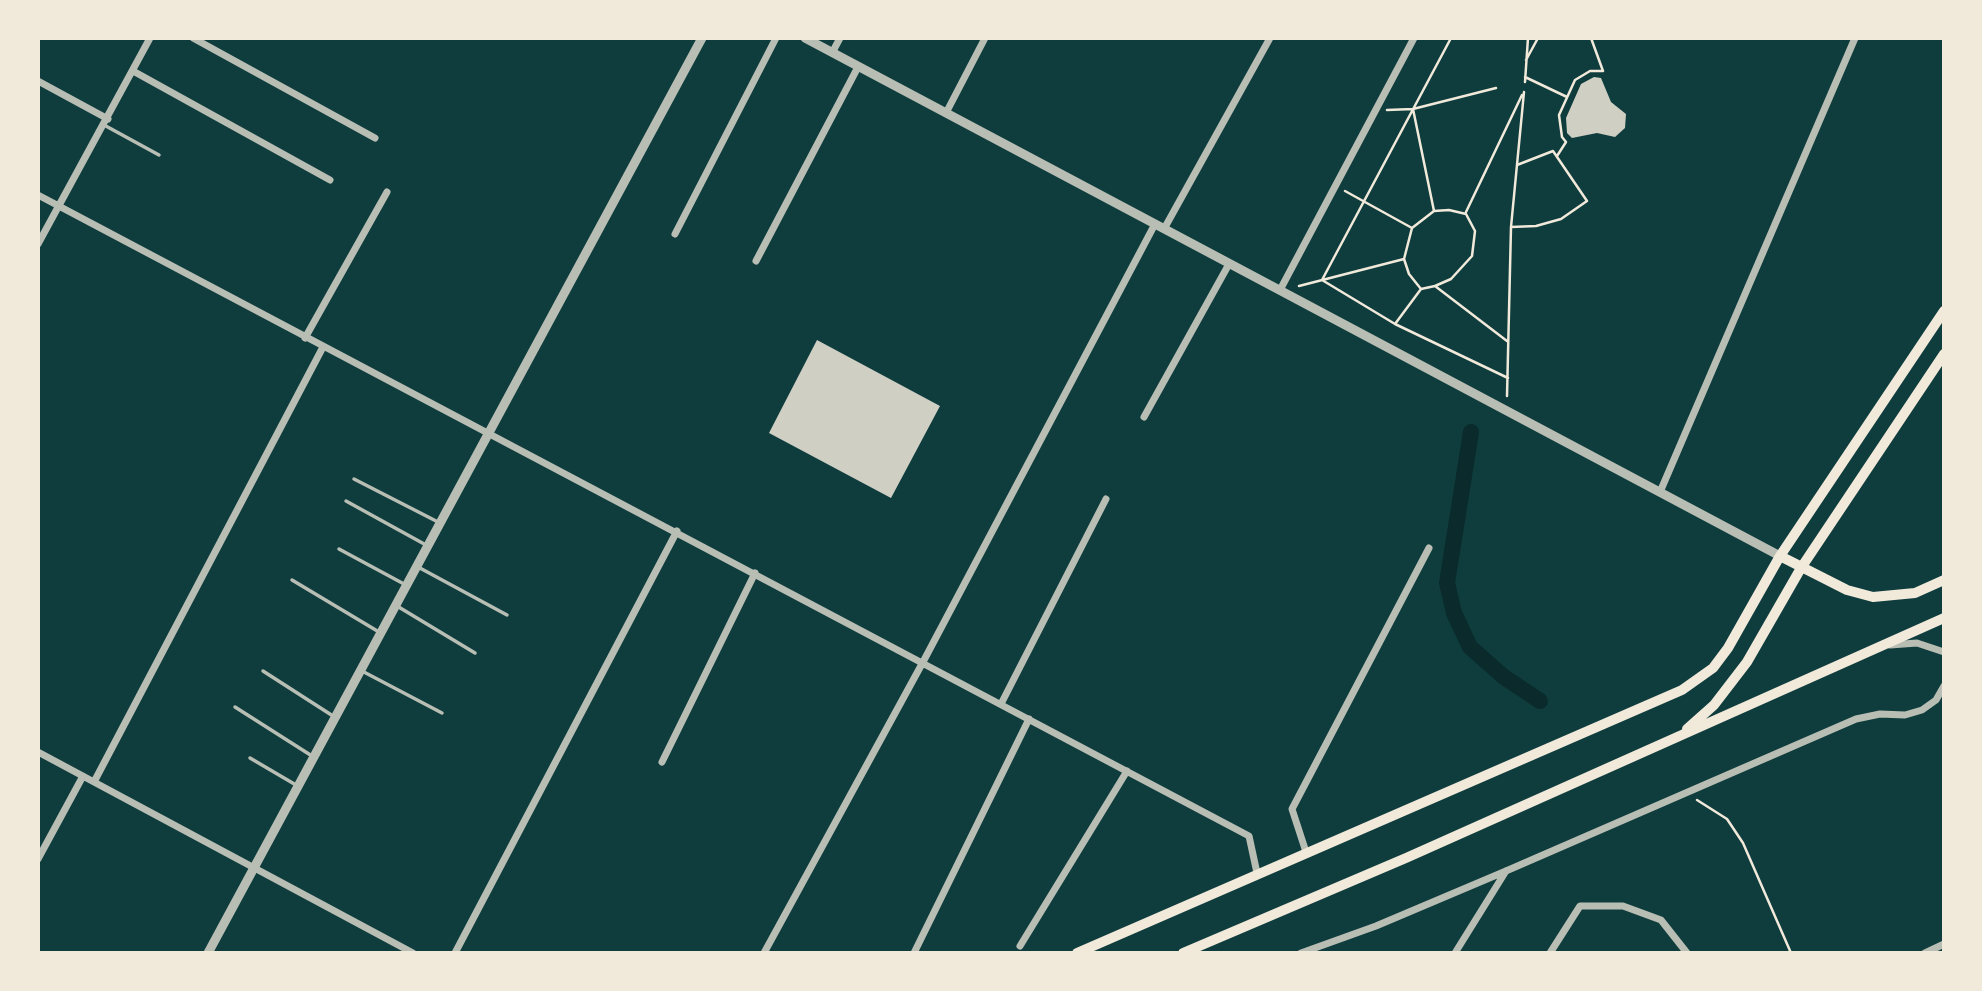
<!DOCTYPE html>
<html>
<head>
<meta charset="utf-8">
<style>
  body { margin:0 }
  #map { position:relative; width:1982px; height:991px; overflow:hidden; background:#0f3d3e; font-family:Roboto,sans-serif }
  canvas { display:block }
  .frame { position:absolute; inset:0; border:40px solid #f1e9da; pointer-events:none }
</style>
</head>
<body>
<div id="map">
<canvas width="1982" height="991"></canvas>
<div class="frame"></div>
</div>
<script>
const c = document.querySelector('canvas').getContext('2d');
c.lineJoin = 'round';
function toPath(rows) {
  const path = new Path2D();
  for (const r of rows) {
    path.moveTo(r[0], r[1]);
    for (let i = 2; i < r.length; i += 2) path.lineTo(r[i], r[i + 1]);
  }
  return path;
}
function stroke(path, color, width, dash) {
  c.strokeStyle = color;
  c.lineWidth = width;
  c.lineCap = dash ? 'butt' : 'round';
  c.setLineDash(dash || []);
  c.stroke(path);
}
function fillPath(path, color) {
  c.fillStyle = color;
  c.fill(path, 'evenodd');
}
stroke(toPath([
  [1471,432,1447,583,1454,613,1470,647,1504,677,1540,701]
]), '#0a2a2b', 16);
fillPath(toPath([
  [1594,77,1601,78,1611,102,1626,114,1625,128,1615,137,1597,133,1572,138,1567,133,1566,118,1581,84],
  [817,340,940,406,891,498,769,433]
]), '#cfcfc3');
stroke(toPath([
  [1451,38,1322,280,1395,324,1508,378],
  [1526,60,1538,38],
  [1525,77,1567,97],
  [1525,82,1528,38],
  [1413,109,1434,211,1449,210,1466,214,1475,231,1472,256,1451,279,1435,286],
  [1387,110,1413,109,1496,88],
  [1557,156,1566,142,1562,137,1559,115,1575,80,1590,71,1603,71,1591,38],
  [1345,191,1412,228],
  [1434,211,1412,228,1404,259,1409,274,1421,289,1435,286,1507,341],
  [1466,212,1522,95],
  [1511,227,1536,226,1561,219,1587,201,1553,151,1517,165],
  [1299,286,1404,259],
  [1395,324,1421,289],
  [1507,396,1511,227,1524,92],
  [1697,800,1727,819,1743,843,1791,953]
]), '#f1e9da', 2.5);
stroke(toPath([
  [104,125,159,155],
  [354,479,438,522],
  [346,501,426,545],
  [339,549,404,584],
  [418,567,507,615],
  [292,580,379,632],
  [397,606,475,653],
  [263,671,333,716],
  [362,671,442,713],
  [235,707,312,756],
  [250,758,296,785]
]), '#b8beb3', 3.5);
stroke(toPath([
  [193,38,375,138],
  [832,53,840,38],
  [133,71,330,180],
  [38,81,108,119],
  [946,113,985,38],
  [38,195,1249,836,1257,873],
  [1164,229,1270,38],
  [675,234,776,38],
  [38,244,150,38],
  [756,261,858,67],
  [1280,290,1414,38],
  [305,338,387,192],
  [1144,417,1229,264],
  [1660,492,1855,38],
  [1890,645,1917,643,1944,652],
  [1001,704,1106,499],
  [38,752,413,953],
  [662,762,755,573],
  [94,782,323,347],
  [1306,852,1292,809,1429,548],
  [38,859,83,776],
  [1020,946,1127,771],
  [455,953,677,531],
  [764,953,923,662,1155,224],
  [914,953,1029,719],
  [1301,953,1376,926,1506,871,1856,719,1880,714,1905,715,1922,710,1936,700,1944,686],
  [1455,953,1506,871],
  [1550,953,1580,906,1623,906,1661,920,1687,953],
  [1925,953,1944,944]
]), '#b8beb3', 7);
stroke(toPath([
  [805,38,1780,556],
  [208,953,702,38]
]), '#b8beb3', 9);
stroke(toPath([
  [1780,556,1847,590,1873,597,1915,593,1944,580],
  [1687,729,1714,705,1747,662,1801,568,1944,354],
  [1077,953,1682,690,1713,668,1728,648,1780,556,1944,311],
  [1183,953,1406,858,1944,618]
]), '#f1e9da', 10);
</script>
</body>
</html>
